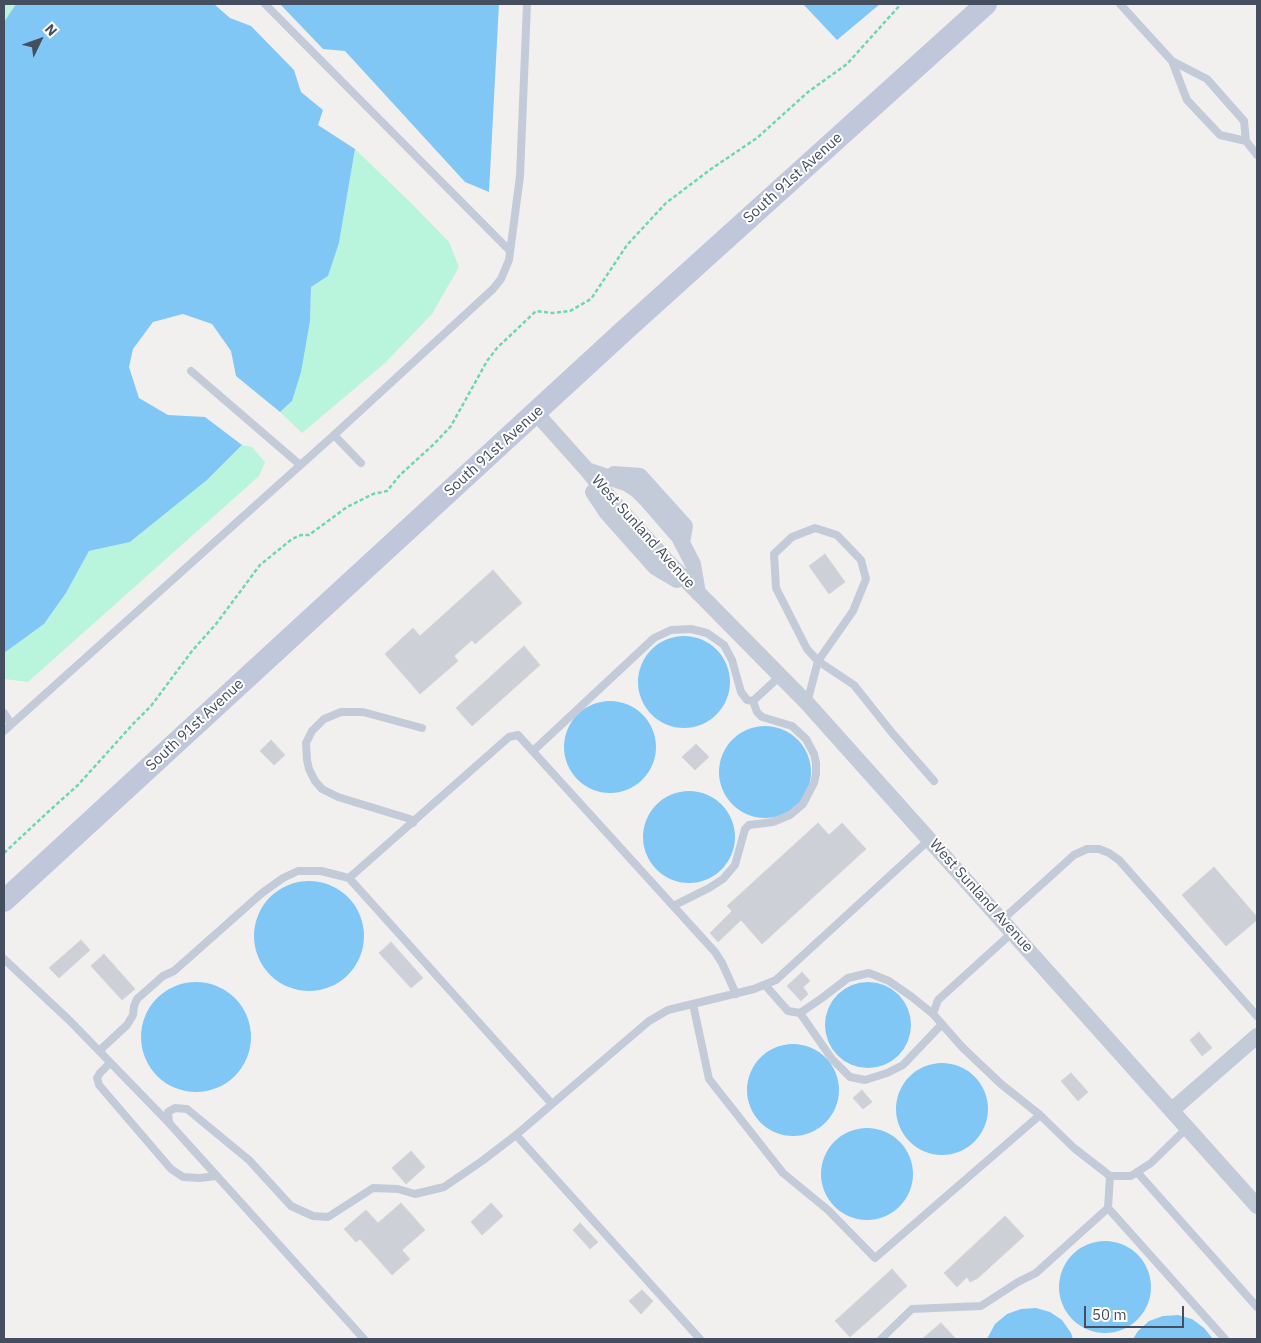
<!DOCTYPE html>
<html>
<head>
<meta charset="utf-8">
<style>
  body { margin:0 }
  #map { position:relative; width:1261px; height:1343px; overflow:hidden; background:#f2f0ef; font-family:"IBM Plex Sans",sans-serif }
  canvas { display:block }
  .frame { position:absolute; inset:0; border:5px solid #454e5f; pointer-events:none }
  .north { position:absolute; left:15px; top:15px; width:50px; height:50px; -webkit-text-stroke:4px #fff; paint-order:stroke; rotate:48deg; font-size:14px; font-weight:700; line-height:20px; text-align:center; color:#454e5f }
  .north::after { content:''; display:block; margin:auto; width:18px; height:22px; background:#454e5f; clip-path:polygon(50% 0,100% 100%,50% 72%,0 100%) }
  .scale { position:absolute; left:1084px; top:1306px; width:100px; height:22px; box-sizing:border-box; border:2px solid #454e5f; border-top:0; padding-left:6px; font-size:15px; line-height:18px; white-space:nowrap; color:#454e5f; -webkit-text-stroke:4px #fff; paint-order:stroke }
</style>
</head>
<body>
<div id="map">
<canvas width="1261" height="1343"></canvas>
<div class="frame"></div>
<div class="north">N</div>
<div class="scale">50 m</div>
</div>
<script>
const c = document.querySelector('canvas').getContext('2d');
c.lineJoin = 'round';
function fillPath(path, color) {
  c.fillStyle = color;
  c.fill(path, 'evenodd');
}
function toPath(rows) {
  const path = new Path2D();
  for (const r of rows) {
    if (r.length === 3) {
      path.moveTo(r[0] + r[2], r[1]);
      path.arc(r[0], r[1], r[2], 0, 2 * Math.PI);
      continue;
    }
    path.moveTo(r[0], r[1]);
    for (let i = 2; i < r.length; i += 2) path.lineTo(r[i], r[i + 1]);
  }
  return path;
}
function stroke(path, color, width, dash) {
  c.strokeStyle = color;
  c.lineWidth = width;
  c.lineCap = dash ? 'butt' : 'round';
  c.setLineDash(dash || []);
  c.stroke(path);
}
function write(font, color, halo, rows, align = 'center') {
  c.font = font + ' "IBM Plex Sans",sans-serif';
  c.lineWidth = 4;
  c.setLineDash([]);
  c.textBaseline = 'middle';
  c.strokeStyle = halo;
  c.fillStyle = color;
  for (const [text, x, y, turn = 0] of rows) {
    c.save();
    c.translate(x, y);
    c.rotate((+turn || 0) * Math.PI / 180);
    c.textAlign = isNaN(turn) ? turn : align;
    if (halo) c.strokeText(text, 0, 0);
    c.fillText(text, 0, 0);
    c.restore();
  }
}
fillPath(toPath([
  [4,4,16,4,4,22],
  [355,149,411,203,449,242,459,267,432,314,385,363,302,433,280,412,292,401,310,321,311,287,328,276,339,243],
  [242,445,252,447,265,462,259,476,28,682,4,679,4,653,44,624,66,593,89,551,130,542,207,480]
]), '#b9f4dc');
fillPath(toPath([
  [16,4,214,4,230,18,251,26,294,70,301,92,323,110,318,125,355,149,339,243,328,276,311,287,310,321,301,372,292,401,280,412,236,376,231,351,212,324,183,314,153,322,133,349,129,367,139,398,168,415,205,417,242,445,207,480,130,542,89,551,66,593,44,624,4,653,4,22],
  [280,4,499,4,489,192,465,182,345,51,323,49],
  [803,4,880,4,837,40],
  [684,682,46],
  [610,747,46],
  [765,772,46],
  [689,837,46],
  [309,936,55],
  [196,1037,55],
  [868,1025,43],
  [793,1090,46],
  [942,1109,46],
  [867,1174,46],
  [1105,1287,46],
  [1036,1308,1050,1312,1062,1320,1071,1333,1073,1339,987,1339,995,1324,1007,1314,1021,1309],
  [1178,1315,1192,1319,1204,1328,1213,1339,1133,1339,1138,1331,1149,1321,1163,1316]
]), '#81c7f6');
const building = toPath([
  [825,554,845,582,829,594,809,566,825,554],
  [493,570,522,603,475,644,472,640,454,656,458,661,420,694,385,654,413,628,420,636,493,570],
  [524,646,540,665,472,726,456,708,524,646],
  [271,740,285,755,274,765,260,751,271,740],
  [696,744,709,757,695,770,682,757,696,744],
  [818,823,829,835,842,823,866,849,762,944,741,920,718,942,710,933,732,911,727,906,818,823],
  [1214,867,1257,917,1257,920,1226,946,1182,895,1214,867],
  [81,940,90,950,59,978,49,968,81,940],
  [391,942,423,978,411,988,379,953,391,942],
  [104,954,135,989,122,1000,91,966,104,954],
  [802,972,810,981,803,987,808,994,801,1001,787,986,802,972],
  [1199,1032,1212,1048,1202,1056,1190,1040,1199,1032],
  [1071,1073,1088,1092,1078,1101,1061,1081,1071,1073],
  [862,1090,872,1102,863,1109,853,1098,862,1090],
  [411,1151,425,1167,406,1184,392,1168,411,1151],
  [401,1203,425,1230,402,1250,410,1259,392,1275,360,1239,356,1242,344,1229,366,1210,378,1223,401,1203],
  [491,1203,503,1216,482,1235,471,1222,491,1203],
  [1005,1216,1024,1236,978,1278,970,1282,967,1277,957,1287,944,1273,1005,1216],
  [580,1223,598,1242,590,1249,573,1230,580,1223],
  [892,1269,907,1286,850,1337,835,1321,892,1269],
  [642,1290,653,1301,641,1314,629,1301,642,1290],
  [941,1323,956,1339,922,1339,941,1323]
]);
fillPath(building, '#ced0d8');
stroke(building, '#d3d4dc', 1);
stroke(toPath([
  [4,853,48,812,78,785,133,724,151,706,192,651,216,624,260,565,292,539,301,535,309,535,347,507,373,494,387,491,400,475,434,444,451,426,487,361,497,348,536,311,552,313,570,311,591,299,627,245,666,203,711,169,757,138,808,92,847,64,901,4]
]), '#6dd6b7', 2.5, [4, 2.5]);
stroke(toPath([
  [265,4,510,251],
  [1120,4,1172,61],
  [1246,141,1244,121,1207,79,1172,61,1187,100,1220,135,1246,141,1257,155],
  [191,371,299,464],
  [334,435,361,463],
  [807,703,818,661,853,611,866,579,861,560,837,535,815,528,792,537,774,554,776,588,807,649,818,661,854,685,893,734,934,781],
  [4,713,11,724],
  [4,731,334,435,493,289,501,279,509,260,520,176,527,4],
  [533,751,654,638,671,630,691,629,707,633,724,645,732,660,741,692,747,700,753,701,780,676],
  [413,823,410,819,338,797,322,789,315,781,309,769,307,760,306,743,312,731,324,719,341,712,363,712,422,728],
  [673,906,709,888,723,879,735,865,745,829,749,825,773,822,790,815,803,804,814,783,816,774,816,763,814,754,806,739,792,726,762,717,757,712,753,701],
  [1002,920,1074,855,1087,849,1099,849,1109,853,1119,860,1257,1016],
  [1013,932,938,1000,933,1014,962,1047,1001,1084,1040,1115,1074,1148,1110,1176,1131,1176,1151,1163,1188,1127],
  [4,959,70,1021,169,1123],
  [765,985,788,1011,800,1013,822,998,848,978,869,973,889,981,912,997,933,1014],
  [693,1004,709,1079,783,1173,828,1210,875,1258,1040,1115],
  [800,1013,832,1059,850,1077,865,1080,887,1073,903,1065,942,1024],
  [99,1051,127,1025,133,1015,134,1006,137,999,163,976,174,971,262,893,283,878,298,871,321,871,349,878],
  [110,1063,100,1073,97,1078,99,1085,171,1169,183,1177,200,1178,216,1176],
  [552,1104,349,878,509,737,518,735,715,952,722,963,736,994],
  [516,1135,700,1339],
  [1137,1172,1257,1307],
  [1110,1176,1108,1208,1225,1339],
  [364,1339,169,1123,168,1112,175,1108,187,1109,249,1160,291,1206,313,1216,328,1217,373,1188,398,1189,415,1194,444,1187,482,1161,516,1135,649,1021,668,1010,754,989,776,980,930,839],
  [881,1339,912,1309,981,1306,1018,1282,1036,1273,1108,1208]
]), '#c4cbd8', 8);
stroke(toPath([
  [536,413,587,470,613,502,664,558,807,703,1257,1206],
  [587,470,628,484,637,490,646,499,679,537,693,564,698,593],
  [614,474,640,476,685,526,682,543],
  [593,492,607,513,655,567,677,580],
  [1172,1110,1257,1036]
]), '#c4cbd8', 16);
stroke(toPath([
  [4,901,626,329,986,4]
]), '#c0c7db', 22);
write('15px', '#454e5f', '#fff', [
  ["South 91st Avenue",793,178,-42],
  ["South 91st Avenue",494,451,-42],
  ["West Sunland Avenue",643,532,48],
  ["South 91st Avenue",195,725,-43],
  ["West Sunland Avenue",981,896,48]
]);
</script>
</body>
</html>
